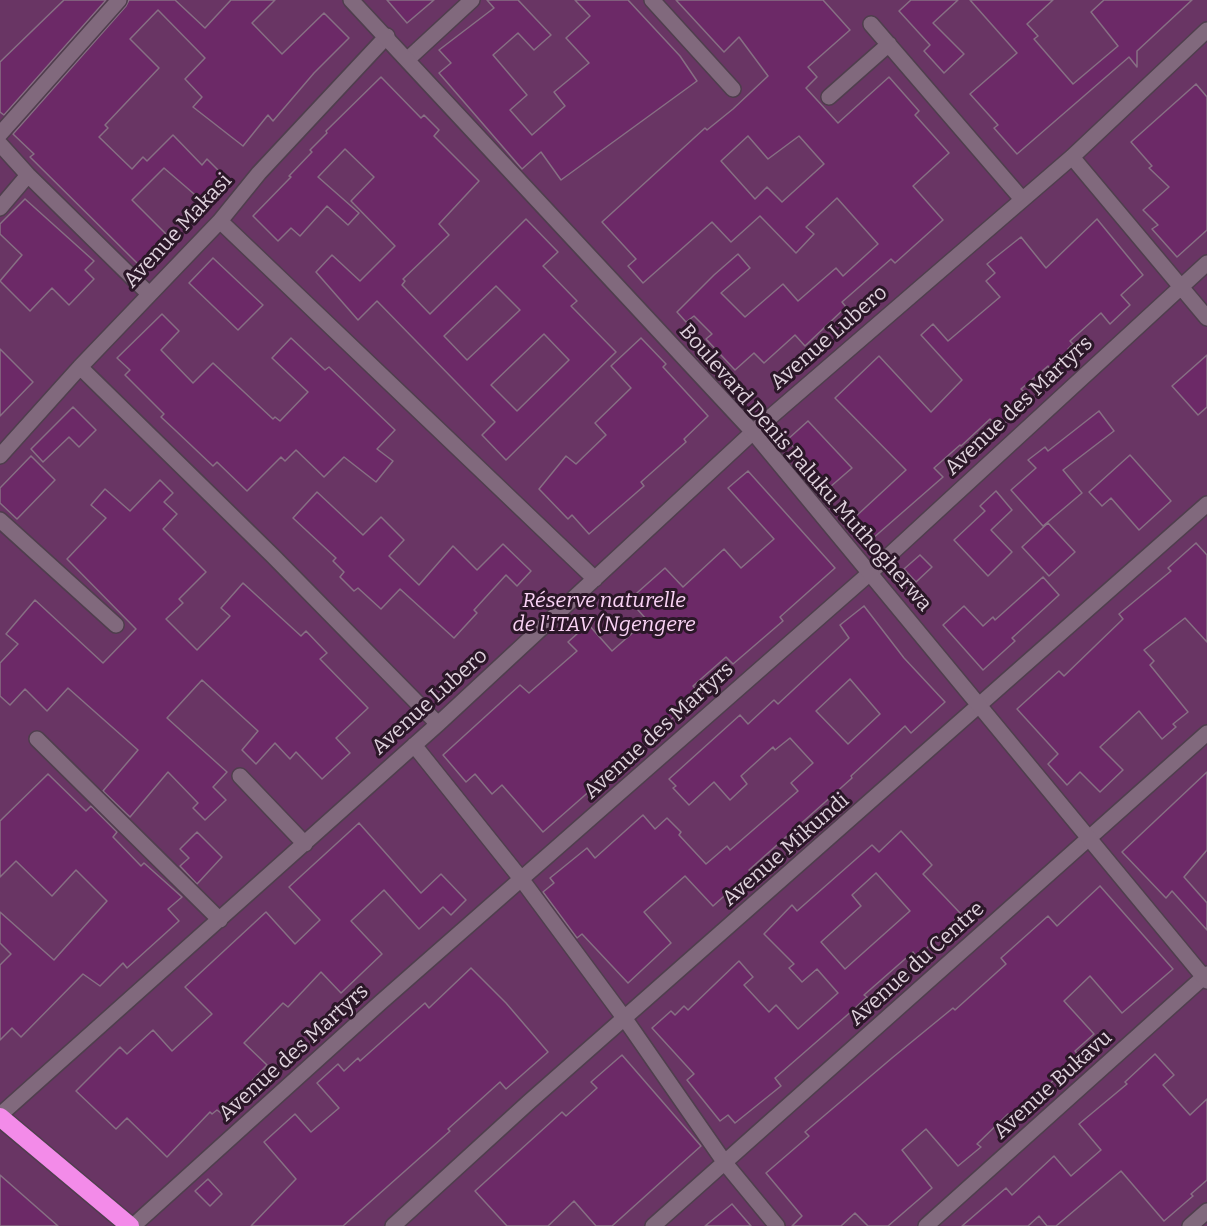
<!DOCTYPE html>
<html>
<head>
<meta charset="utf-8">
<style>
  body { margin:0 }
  canvas { display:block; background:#352133 }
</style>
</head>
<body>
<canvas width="1207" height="1226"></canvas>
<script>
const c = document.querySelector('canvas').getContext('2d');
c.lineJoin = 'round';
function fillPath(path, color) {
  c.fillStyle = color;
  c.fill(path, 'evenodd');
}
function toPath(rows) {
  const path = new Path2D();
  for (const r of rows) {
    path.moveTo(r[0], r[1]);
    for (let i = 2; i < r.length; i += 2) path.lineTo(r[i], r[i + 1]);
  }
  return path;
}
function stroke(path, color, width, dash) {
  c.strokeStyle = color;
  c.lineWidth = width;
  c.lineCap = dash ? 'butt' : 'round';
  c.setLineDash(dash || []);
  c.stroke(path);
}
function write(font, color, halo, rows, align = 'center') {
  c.font = font + ' Bitter,serif';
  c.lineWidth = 6;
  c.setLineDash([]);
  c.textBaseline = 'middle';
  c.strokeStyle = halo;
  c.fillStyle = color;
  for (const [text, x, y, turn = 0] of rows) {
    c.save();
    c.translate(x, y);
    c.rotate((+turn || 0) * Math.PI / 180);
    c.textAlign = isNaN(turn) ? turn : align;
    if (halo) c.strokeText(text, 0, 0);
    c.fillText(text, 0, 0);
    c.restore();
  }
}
fillPath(toPath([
  [0,0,1207,0,1207,1226,0,1226]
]), '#693564');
const building = toPath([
  [64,0,106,0,4,115,0,112,0,62,64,0],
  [129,0,175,0,205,28,231,0,275,0,252,23,282,54,324,13,349,38,314,73,273,121,268,115,243,146,193,107,202,97,185,79,205,58,158,10,130,39,159,68,105,125,108,128,99,137,132,169,143,157,147,161,173,135,202,165,207,159,224,176,201,200,164,168,132,200,167,235,138,264,30,157,34,154,13,134,126,6,129,0],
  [387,0,434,0,407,23,387,0],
  [487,0,518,0,551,35,534,50,518,33,493,55,527,95,510,110,532,135,565,106,554,92,589,63,566,38,590,16,575,0,628,0,680,56,697,81,561,180,541,152,522,169,439,73,451,63,439,50,494,8,487,0],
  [676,0,823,0,850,30,808,67,817,77,806,88,838,123,889,77,919,111,915,115,949,153,913,186,943,220,895,263,891,259,842,302,846,307,805,346,795,335,764,363,754,353,735,370,706,339,712,334,694,316,686,322,677,312,714,275,738,254,750,268,721,293,745,317,783,284,798,301,836,268,843,276,878,244,837,198,806,227,814,234,796,253,760,216,731,242,712,222,643,283,628,266,636,259,602,222,705,128,707,130,733,109,768,76,739,37,724,52,676,0],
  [748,136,768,159,799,136,824,164,782,202,767,187,755,199,721,161,748,136],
  [911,0,958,0,933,23,964,54,944,73,924,51,930,45,899,11,911,0],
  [970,0,1053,0,1027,24,1038,36,1034,39,1073,84,1118,46,1091,12,1104,0,1192,0,1137,51,1137,67,1129,57,1017,154,994,128,998,125,970,94,1017,53,970,0],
  [381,77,421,118,424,115,439,130,434,136,479,181,439,224,449,235,403,279,405,281,402,285,430,314,526,219,558,252,543,266,577,301,571,306,616,352,506,460,482,435,495,422,377,301,358,320,316,272,332,255,360,281,395,246,351,201,374,177,345,149,318,177,359,213,348,225,327,206,300,236,291,228,278,241,253,216,291,177,289,176,312,152,310,150,327,133,326,131,381,77],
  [496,286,520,310,467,360,444,336,496,286],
  [544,334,569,360,517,411,491,385,544,334],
  [1196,84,1207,97,1207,230,1177,257,1152,229,1158,225,1143,210,1169,187,1149,168,1152,166,1131,142,1196,84],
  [25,199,94,261,85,270,94,279,69,305,52,288,30,311,0,281,22,255,0,234,0,224,25,199],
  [1097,219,1143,275,1121,295,1130,305,1110,324,1101,313,1070,341,1073,344,1068,349,1076,357,1057,376,1048,366,1021,389,1030,397,1014,414,999,429,990,419,961,446,960,445,934,468,943,477,872,539,853,519,906,470,835,398,879,356,931,412,962,380,921,335,933,324,948,341,1000,297,986,281,995,273,987,264,1021,237,1046,268,1097,219],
  [213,258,263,305,238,330,189,283,213,258],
  [162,314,179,331,161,350,193,383,213,363,273,419,275,417,280,421,308,392,272,358,291,338,325,370,329,367,395,430,377,449,393,461,376,482,344,457,324,477,296,450,285,461,281,457,247,491,217,462,213,466,175,430,161,417,164,414,125,375,130,370,117,358,162,314],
  [641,338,666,364,663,367,708,416,684,439,686,442,641,482,644,486,589,534,572,515,568,519,539,489,566,456,576,464,606,435,595,423,631,388,611,366,641,338],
  [0,349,33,382,0,416,0,349],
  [1207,355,1207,407,1198,415,1172,386,1207,355],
  [73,407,96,430,79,447,69,437,43,462,31,449,73,407],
  [1099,411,1114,431,1063,470,1082,493,1043,526,1011,490,1036,468,1028,460,1045,447,1048,451,1099,411],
  [808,421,852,468,830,487,787,440,808,421],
  [1130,455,1171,501,1139,530,1111,498,1102,506,1089,492,1130,455],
  [31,456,55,480,17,519,0,503,0,488,31,456],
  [748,471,835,568,780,617,783,621,733,664,726,657,693,686,700,694,543,832,502,785,492,794,475,774,466,782,443,755,520,685,529,693,577,651,568,642,588,624,612,651,647,620,629,600,665,568,683,587,724,549,741,568,774,539,728,488,748,471],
  [160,480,173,493,164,502,177,514,163,529,206,572,179,599,183,603,166,619,197,650,230,616,221,608,243,583,301,636,306,631,327,653,320,659,368,708,336,738,350,753,322,779,296,752,290,759,275,743,256,764,242,750,258,731,202,680,167,718,227,772,213,787,226,800,205,820,193,808,198,803,168,772,130,817,103,791,138,750,68,688,47,711,25,689,10,705,0,696,0,663,18,644,6,634,35,600,103,663,136,629,67,559,106,518,91,505,105,489,130,511,160,480],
  [996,491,1012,510,991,530,1012,552,988,576,954,540,985,511,980,506,996,491],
  [317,492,363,535,381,517,404,540,389,556,419,585,453,546,477,570,503,544,531,571,517,586,506,575,474,610,477,613,454,638,400,589,381,609,358,588,354,591,340,577,344,572,333,561,336,558,293,518,317,492],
  [1048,523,1075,552,1049,576,1022,547,1048,523],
  [1196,543,1207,555,1207,642,1185,618,1144,650,1154,661,1150,665,1188,712,1173,724,1176,727,1162,739,1139,711,1100,747,1123,770,1100,792,1080,772,1067,785,1048,764,1058,754,1017,709,1059,671,1064,676,1123,619,1119,614,1171,571,1168,568,1196,543],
  [920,555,932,567,916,582,904,569,920,555],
  [1043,577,1059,595,1012,638,1015,641,983,670,943,625,964,606,983,626,993,617,995,620,1043,577],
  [864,606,904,658,945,702,911,733,905,726,851,776,852,778,749,870,751,872,713,906,685,876,644,912,671,943,628,983,582,934,577,938,543,892,554,883,550,878,587,848,595,858,643,815,655,829,667,818,681,832,679,835,706,864,727,846,730,850,798,791,791,783,813,763,790,738,775,750,773,747,741,776,747,784,730,800,714,782,689,805,673,788,676,786,669,779,740,715,748,724,774,700,778,704,849,638,840,625,864,606],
  [850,679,880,714,848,744,816,711,850,679],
  [1207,772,1207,850,1184,877,1207,903,1207,930,1172,891,1166,898,1122,852,1207,772],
  [48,774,86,811,91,806,117,832,113,837,141,866,144,863,182,897,168,909,179,921,127,968,123,963,100,986,83,974,21,1037,12,1028,0,1040,0,965,11,954,0,943,0,912,54,960,107,901,76,870,52,896,16,861,0,877,0,821,48,774],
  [359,823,421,893,441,874,466,900,451,915,443,907,419,929,384,890,351,921,382,954,341,993,321,972,288,1007,283,1003,244,1043,267,1065,221,1113,217,1110,212,1114,210,1112,167,1157,127,1118,116,1129,76,1091,120,1047,127,1054,153,1030,172,1051,212,1014,185,987,266,912,295,944,320,920,289,887,359,823],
  [901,831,932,865,923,874,961,914,917,958,913,952,864,995,867,997,853,1010,775,1078,781,1086,735,1123,728,1115,720,1121,687,1080,694,1074,652,1028,671,1011,675,1015,684,1006,688,1010,739,961,753,977,744,985,769,1012,776,1005,798,1029,838,993,817,969,802,982,789,968,794,964,764,934,792,905,797,911,872,845,879,852,901,831],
  [876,873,910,911,845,969,821,942,861,906,852,895,876,873],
  [197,832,222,857,197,884,180,866,189,858,180,849,197,832],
  [1100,886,1173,969,1122,1013,1090,976,1064,1001,1094,1034,1075,1051,1080,1057,1011,1118,1008,1114,977,1144,981,1147,958,1166,926,1129,902,1150,932,1188,888,1226,868,1226,855,1213,841,1226,792,1226,802,1216,766,1173,809,1136,805,1132,892,1058,953,1008,955,1010,1006,964,1001,958,1048,916,1057,926,1100,886],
  [471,968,506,1003,548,1052,506,1089,500,1082,448,1129,450,1131,343,1226,251,1226,296,1179,264,1142,295,1114,311,1132,339,1108,317,1083,338,1064,344,1071,358,1058,360,1061,425,1003,429,1008,471,968],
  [1155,1054,1174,1075,1163,1085,1190,1115,1207,1099,1207,1180,1191,1194,1193,1196,1164,1221,1121,1171,1056,1226,1047,1226,1039,1216,1028,1226,962,1226,1006,1188,1012,1195,1054,1156,1071,1176,1101,1150,1079,1124,1127,1084,1125,1082,1155,1054],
  [622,1055,701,1146,612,1226,596,1226,574,1201,548,1226,507,1226,475,1191,562,1112,566,1116,597,1088,591,1082,622,1055],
  [0,1175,58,1226,0,1226,0,1175],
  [208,1179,222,1194,210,1206,195,1191,208,1179],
  [732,1204,751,1226,705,1226,732,1204]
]);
fillPath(building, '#6c2967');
stroke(building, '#876f84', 1.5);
const street = toPath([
  [652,0,733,89],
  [871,24,1021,198],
  [408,59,472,0],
  [829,97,889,44],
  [0,134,119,0],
  [0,144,28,175,149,294],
  [1072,157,1207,318],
  [0,208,28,175],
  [220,221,595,579],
  [80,367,273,556,438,724],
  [0,456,80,367,220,221,259,173,387,36],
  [0,520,116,625],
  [37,739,220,920],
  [414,745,522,880,625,1019,725,1163,777,1226],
  [240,776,305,844],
  [0,1115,438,724,753,432,1072,157,1207,30],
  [133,1226,381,1002,871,572,1207,263],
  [393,1226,529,1102,1207,504],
  [653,1226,1207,733],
  [926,1226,1207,974],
  [1190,1226,1207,1211]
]);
const secondary = toPath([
  [351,0,753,432,1207,981]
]);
const highway = toPath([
  [0,1117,130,1226]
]);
stroke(street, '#4f3e4d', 18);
stroke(secondary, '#4f3e4d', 18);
stroke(highway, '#4f3e4d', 21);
stroke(street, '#81697d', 15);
stroke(secondary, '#81697d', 15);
stroke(highway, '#f38be9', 18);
write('21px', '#dfd2dd', '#2b1728', [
  ["Avenue Makasi",178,231,-47],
  ["Avenue Lubero",829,338,-41],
  ["Avenue des Martyrs",1019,406,-43],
  ["Boulevard Denis Paluku Muthogherwa",805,468,49],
  ["Avenue Lubero",430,702,-42],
  ["Avenue des Martyrs",659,731,-42],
  ["Avenue Mikundi",786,850,-41],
  ["Avenue du Centre",917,964,-42],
  ["Avenue des Martyrs",294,1053,-42],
  ["Avenue Bukavu",1053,1085,-42]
]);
write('italic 21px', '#fad3f5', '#2b1728', [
  ["Réserve naturelle",604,601],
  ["de l'ITAV (Ngengere",604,625]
]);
</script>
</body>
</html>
